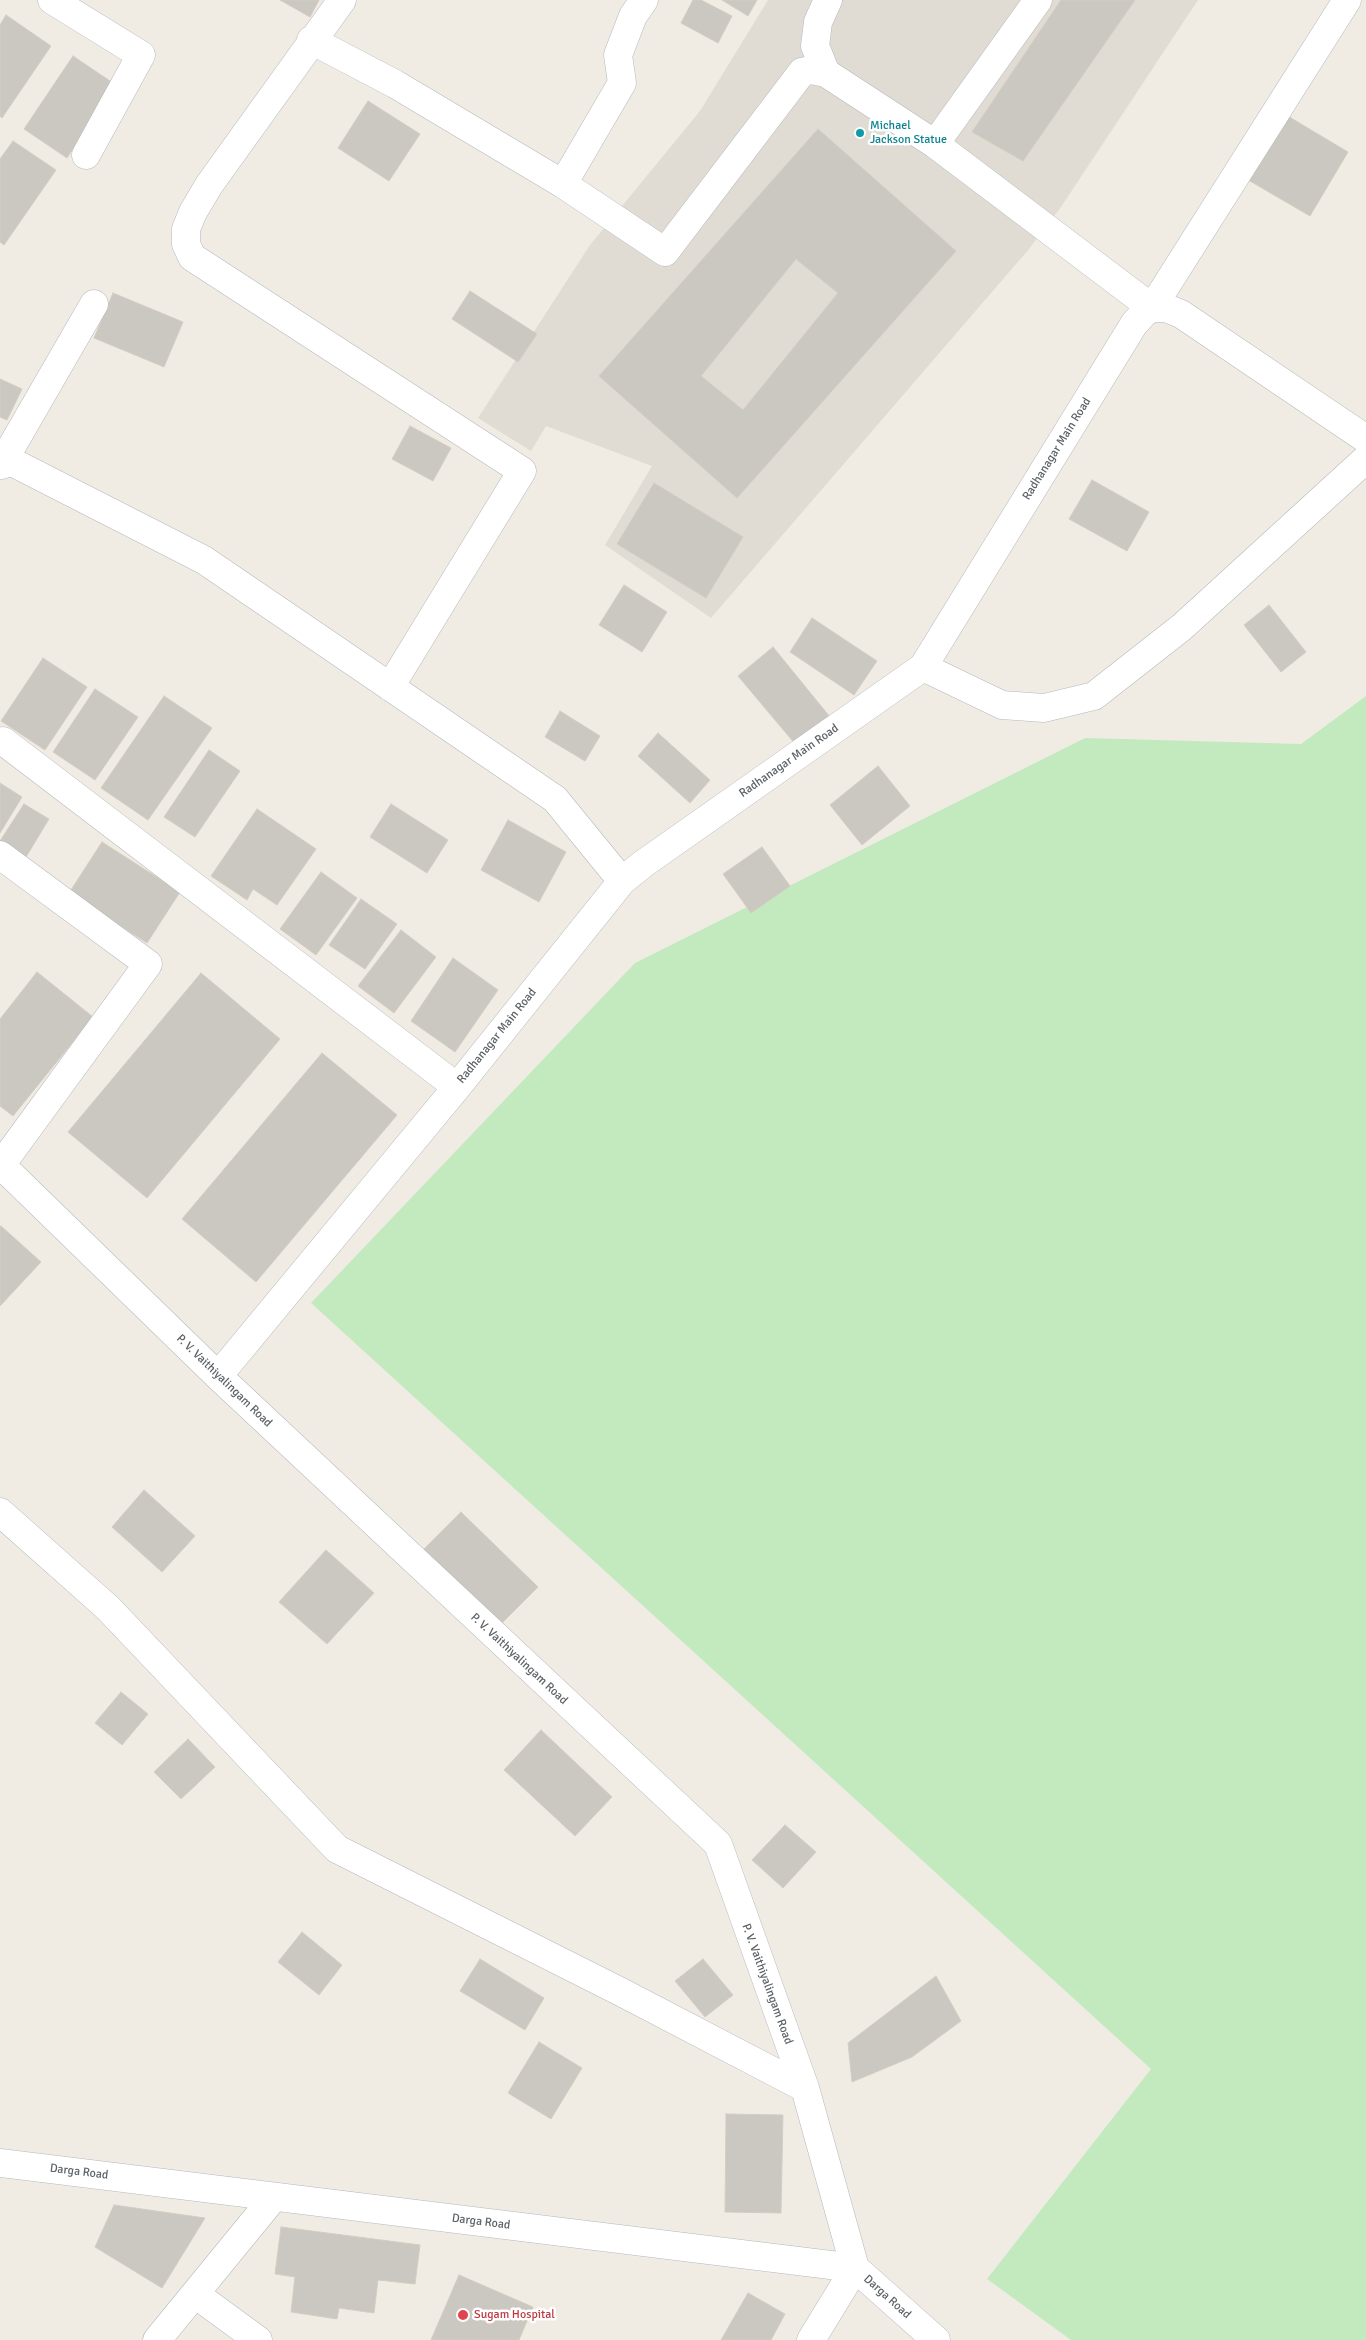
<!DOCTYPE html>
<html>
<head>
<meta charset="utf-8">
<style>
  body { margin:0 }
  canvas { display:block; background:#f0ece4 }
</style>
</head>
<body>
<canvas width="1366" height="2340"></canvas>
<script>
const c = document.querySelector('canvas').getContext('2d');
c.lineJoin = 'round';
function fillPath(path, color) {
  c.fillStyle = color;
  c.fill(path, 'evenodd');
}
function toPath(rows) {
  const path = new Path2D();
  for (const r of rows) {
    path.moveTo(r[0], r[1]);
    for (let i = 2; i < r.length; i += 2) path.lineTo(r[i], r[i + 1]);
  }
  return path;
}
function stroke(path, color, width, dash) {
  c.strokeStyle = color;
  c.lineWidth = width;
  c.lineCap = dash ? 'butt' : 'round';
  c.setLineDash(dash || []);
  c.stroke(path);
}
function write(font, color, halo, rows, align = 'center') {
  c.font = font + ' Signika,sans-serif';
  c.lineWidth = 5;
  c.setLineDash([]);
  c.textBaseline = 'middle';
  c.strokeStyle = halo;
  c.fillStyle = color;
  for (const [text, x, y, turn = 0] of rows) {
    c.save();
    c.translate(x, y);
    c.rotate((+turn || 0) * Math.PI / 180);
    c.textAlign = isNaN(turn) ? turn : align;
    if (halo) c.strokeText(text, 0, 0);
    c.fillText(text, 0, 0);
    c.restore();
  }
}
fillPath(toPath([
  [768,0,1198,0,1061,207,1029,249,711,618,605,545,652,466,546,426,531,451,478,418,590,245,700,111]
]), '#e0dbd3');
fillPath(toPath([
  [1366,696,1366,2340,1071,2340,987,2279,1151,2069,311,1303,635,963,1085,738,1301,744]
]), '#c3eabe');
const building = toPath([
  [280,0,319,0,310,17,280,0],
  [693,0,701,0,732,16,718,43,681,23,693,0],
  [722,0,757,0,748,16,722,0],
  [1061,0,1135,0,1023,161,972,132,1061,0],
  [6,15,51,46,2,118,0,116,0,25,6,15],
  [73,56,116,85,67,158,24,129,73,56],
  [368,101,420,134,389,181,338,148,368,101],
  [1281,112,1348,152,1310,216,1243,177,1281,112],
  [818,129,956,251,737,498,599,376,818,129],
  [796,259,838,293,743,410,701,376,796,259],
  [13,141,56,170,4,245,0,242,0,159,13,141],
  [470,291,537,334,518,362,452,319,470,291],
  [113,293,183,322,164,367,94,338,113,293],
  [0,379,22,389,7,420,0,417,0,379],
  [410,426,451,448,433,481,392,459,410,426],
  [1092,480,1149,512,1127,551,1069,519,1092,480],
  [654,483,743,537,706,598,617,544,654,483],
  [624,585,667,612,642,652,599,625,624,585],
  [1269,605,1306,652,1281,672,1244,625,1269,605],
  [812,618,877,661,854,695,790,652,812,618],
  [773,647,830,717,796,745,738,676,773,647],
  [43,658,87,687,45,750,1,721,43,658],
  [95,689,138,717,95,780,53,752,95,689],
  [164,696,212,728,148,820,101,788,164,696],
  [560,711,600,736,585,761,545,737,560,711],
  [658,733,710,780,690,803,638,756,658,733],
  [209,750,240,771,195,837,164,817,209,750],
  [878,766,910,806,862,845,830,805,878,766],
  [0,783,22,797,0,833,0,783],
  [24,804,49,819,23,862,0,847,0,841,24,804],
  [391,804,448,840,427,873,370,837,391,804],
  [257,809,316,849,277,905,253,889,247,900,211,876,257,809],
  [508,820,566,852,539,902,481,870,508,820],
  [102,842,180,892,147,943,69,893,102,842],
  [762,847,790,886,751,913,723,874,762,847],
  [321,872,357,898,316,955,280,929,321,872],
  [361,899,397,924,365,969,329,945,361,899],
  [401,930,436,957,394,1013,358,986,401,930],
  [453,958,498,990,455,1052,411,1021,453,958],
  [37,972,93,1017,13,1116,0,1106,0,1019,37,972],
  [201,973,280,1039,147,1198,68,1132,201,973],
  [322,1053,397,1115,256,1282,182,1219,322,1053],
  [1,1226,41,1262,0,1306,0,1227,1,1226],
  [144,1490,195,1536,162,1572,112,1527,144,1490],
  [461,1512,538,1587,500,1625,423,1550,461,1512],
  [326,1550,374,1593,327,1644,279,1602,326,1550],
  [121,1692,148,1714,122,1745,95,1723,121,1692],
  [541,1730,612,1797,575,1836,504,1770,541,1730],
  [188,1739,215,1767,181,1799,154,1772,188,1739],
  [785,1825,816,1852,783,1888,752,1860,785,1825],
  [302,1932,342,1965,319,1995,278,1962,302,1932],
  [480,1959,544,1998,525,2030,460,1991,480,1959],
  [703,1959,733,1995,705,2017,675,1981,703,1959],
  [936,1976,961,2021,912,2057,852,2082,848,2043,936,1976],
  [539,2042,582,2068,551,2119,508,2093,539,2042],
  [726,2114,783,2115,781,2213,725,2212,726,2114],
  [114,2205,205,2218,162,2288,95,2247,114,2205],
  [281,2227,420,2245,415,2284,378,2280,374,2313,339,2308,337,2319,291,2312,295,2277,275,2274,281,2227],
  [459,2275,533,2307,519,2340,431,2340,459,2275],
  [748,2293,785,2314,771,2340,721,2340,748,2293]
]);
fillPath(building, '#cbc7c1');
stroke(building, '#d5cdc2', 1);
const minor = toPath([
  [52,0,141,55,86,155],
  [342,0,209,185,193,212,186,229,186,244,192,257,522,471,390,687],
  [311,40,395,84,563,184,622,83,618,55,633,16,644,0],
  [826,73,815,46,818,22,828,0],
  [935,144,1152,308,1347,0],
  [563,184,665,252,802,72,811,70,826,73,935,144,1038,0],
  [1,465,12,462,204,560,555,799,622,881],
  [1,465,94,304],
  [923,667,1002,705,1044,708,1094,696,1182,627,1366,459],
  [3,741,457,1087],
  [0,855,148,964,1,1165],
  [0,1164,218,1376,718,1844,805,2088,855,2268],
  [218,1376,457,1087,622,881,643,864,923,667,1134,324,1144,313,1152,308,1166,308,1181,314,1366,439],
  [0,1512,108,1608,337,1849,623,1993,805,2088],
  [0,2163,855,2268,936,2340],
  [195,2294,258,2340],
  [157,2340,274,2197],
  [811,2340,855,2268]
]);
stroke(minor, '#b5b8bc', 29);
stroke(minor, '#fff', 28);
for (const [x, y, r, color] of [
  [860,133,5,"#0f9aa8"],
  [463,2315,6,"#e0444e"]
]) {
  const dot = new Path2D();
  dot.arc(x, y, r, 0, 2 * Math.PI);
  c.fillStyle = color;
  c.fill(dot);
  stroke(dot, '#fff', 2);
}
write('12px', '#0d838f', '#fff', [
  ["Michael",870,126],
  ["Jackson Statue",870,140]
], 'left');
write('12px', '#5c6266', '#fff', [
  ["Radhanagar Main Road",1057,449,-58],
  ["Radhanagar Main Road",789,761,-35],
  ["Radhanagar Main Road",497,1036,-51],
  ["P. V. Vaithiyalingam Road",224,1381,44],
  ["P. V. Vaithiyalingam Road",519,1659,43],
  ["P. V. Vaithiyalingam Road",767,1984,70],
  ["Darga Road",79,2172,7],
  ["Darga Road",481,2222,7],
  ["Darga Road",887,2297,42]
]);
write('12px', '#be3a42', '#fff', [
  ["Sugam Hospital",474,2315]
], 'left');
</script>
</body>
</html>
